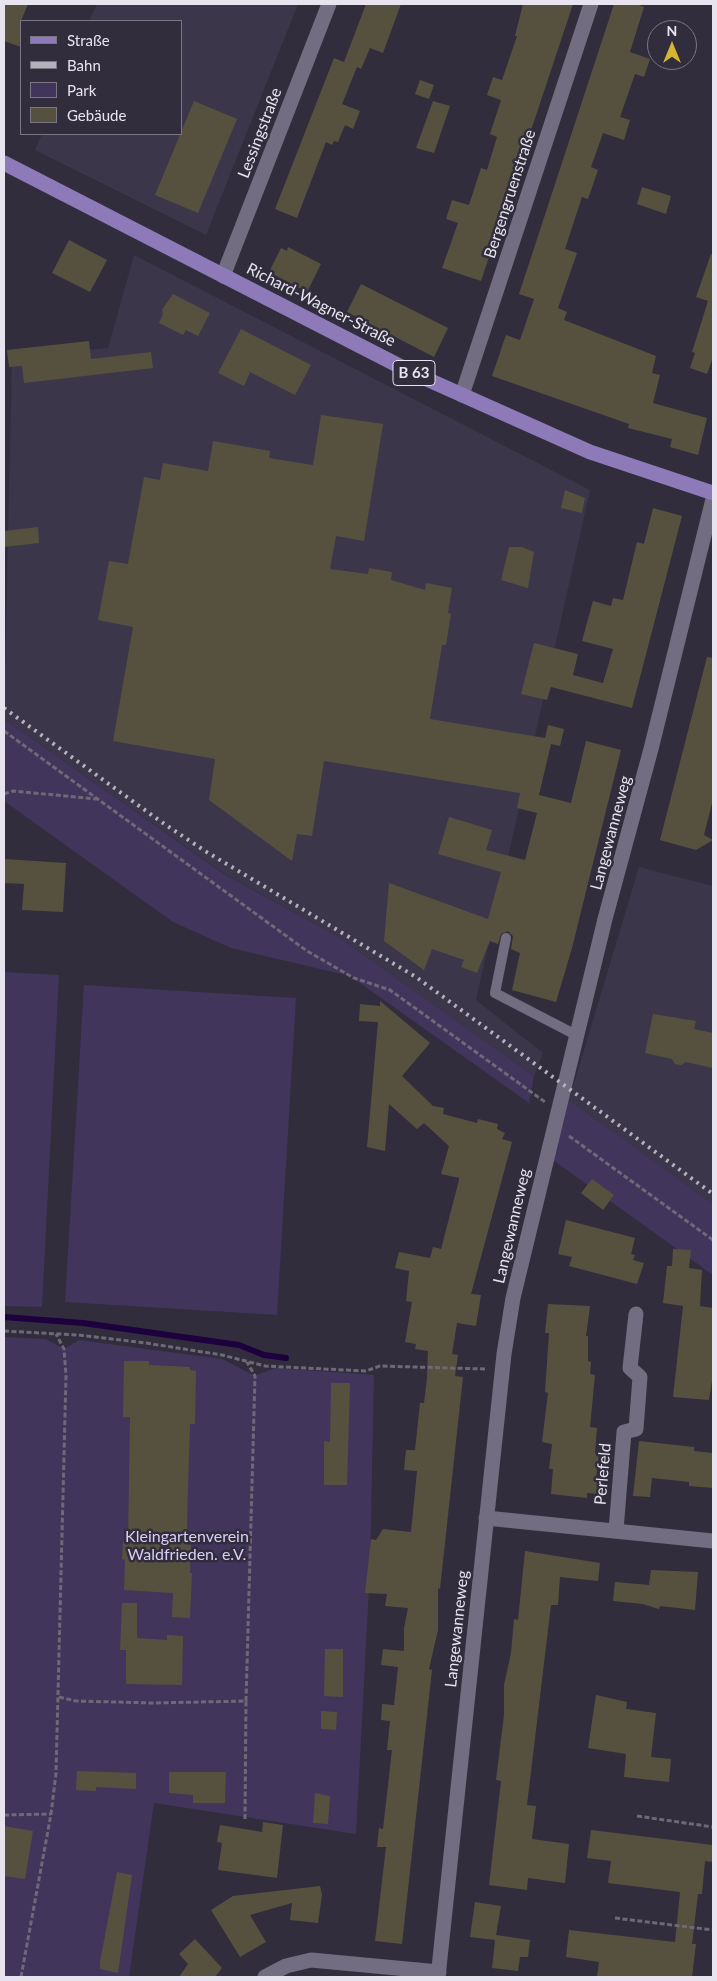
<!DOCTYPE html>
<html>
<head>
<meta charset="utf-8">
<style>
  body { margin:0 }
  #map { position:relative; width:717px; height:1981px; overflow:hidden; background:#312d3d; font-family:Lato,sans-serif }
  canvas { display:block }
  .frame { position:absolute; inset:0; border:5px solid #e7e4ef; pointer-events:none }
  .legend { position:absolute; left:20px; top:20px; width:162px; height:115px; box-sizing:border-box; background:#312d3d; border:1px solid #7a7684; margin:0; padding:6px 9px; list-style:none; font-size:15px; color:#e7e4ef }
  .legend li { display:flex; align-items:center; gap:10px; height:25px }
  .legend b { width:25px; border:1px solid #7a7684 }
  .north { position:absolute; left:647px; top:20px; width:50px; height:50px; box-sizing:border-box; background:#312d3d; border:1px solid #7a7684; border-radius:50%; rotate:0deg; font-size:14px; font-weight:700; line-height:20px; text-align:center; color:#e7e4ef }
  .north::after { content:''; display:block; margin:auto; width:18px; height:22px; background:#d5b534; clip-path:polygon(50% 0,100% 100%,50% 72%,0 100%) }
</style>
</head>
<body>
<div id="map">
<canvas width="717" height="1981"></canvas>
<div class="frame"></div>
<ul class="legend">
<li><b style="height:6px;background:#8e7ab9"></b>Straße</li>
<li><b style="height:6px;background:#b5b2be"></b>Bahn</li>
<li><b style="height:14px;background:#41355c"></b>Park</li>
<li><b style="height:14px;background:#56513f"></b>Gebäude</li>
</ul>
<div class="north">N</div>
</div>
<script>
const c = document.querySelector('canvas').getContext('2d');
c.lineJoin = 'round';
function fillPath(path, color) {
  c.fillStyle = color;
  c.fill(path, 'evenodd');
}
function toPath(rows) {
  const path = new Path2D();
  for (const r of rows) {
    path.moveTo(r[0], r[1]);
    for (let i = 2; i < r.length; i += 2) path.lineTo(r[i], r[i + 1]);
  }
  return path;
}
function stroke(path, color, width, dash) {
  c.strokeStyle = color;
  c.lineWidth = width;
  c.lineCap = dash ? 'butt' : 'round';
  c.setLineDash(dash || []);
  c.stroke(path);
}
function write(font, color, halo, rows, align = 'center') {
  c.font = font + ' Lato,sans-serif';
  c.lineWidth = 5;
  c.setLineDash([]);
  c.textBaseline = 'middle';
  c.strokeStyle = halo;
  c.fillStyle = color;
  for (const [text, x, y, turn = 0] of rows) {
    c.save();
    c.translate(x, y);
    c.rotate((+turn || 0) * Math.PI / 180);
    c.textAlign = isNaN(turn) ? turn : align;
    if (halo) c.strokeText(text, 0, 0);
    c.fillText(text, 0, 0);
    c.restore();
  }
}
fillPath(toPath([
  [97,4,298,4,206,235,35,150,42,134,181,134,181,21,89,21],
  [134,255,590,490,476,1000,543,1053,534,1076,337,936,225,874,4,719,12,357,108,348],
  [639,867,713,886,713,1204,569,1100]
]), '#3c364b');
fillPath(toPath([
  [4,719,224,874,337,936,534,1076,529,1103,350,976,231,948,173,922,4,801],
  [4,972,59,975,42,1307,4,1306],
  [84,985,296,998,277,1315,65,1302],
  [569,1100,713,1204,713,1275,553,1160],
  [4,1337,46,1339,64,1349,79,1340,222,1359,255,1376,275,1368,374,1375,370,1568,356,1834,154,1803,129,1977,4,1977]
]), '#41355c');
stroke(toPath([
  [4,1317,83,1323,239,1345,264,1355,286,1358]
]), '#1d003e', 6);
fillPath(toPath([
  [4,4,28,4,21,21,21,47,4,41],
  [366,4,401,4,383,53,370,48,361,69,357,67,342,104,360,111,353,129,345,125,338,142,334,141,332,145,326,142,297,218,275,209,334,58,344,62],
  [523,4,573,4,481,281,442,268,458,223,446,219,452,200,469,205,481,168,487,170,497,137,490,134,501,100,487,95,493,77,502,80,517,36,515,36],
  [614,4,636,4,644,7,630,52,650,59,644,77,635,74,620,117,630,120,624,140,603,133,591,167,598,170,588,199,582,197,565,249,577,253,558,308,567,312,564,320,656,356,652,373,660,375,653,403,707,418,698,455,670,447,672,439,628,428,629,424,492,376,506,335,520,340,534,299,519,294],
  [420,80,434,85,429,99,415,94],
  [194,101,237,119,198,213,155,195],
  [433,101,450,106,434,153,416,148],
  [642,187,671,196,666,214,637,204],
  [69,240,107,260,90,292,52,273],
  [288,247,321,264,307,292,269,272,281,248,287,251],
  [711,254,713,255,713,357,707,374,690,368,695,353,692,352,708,301,696,297],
  [361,284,448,328,434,357,347,312],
  [173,294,210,313,198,336,186,330,183,335,159,323,163,314,162,310],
  [241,329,311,365,295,395,250,372,244,386,218,373],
  [89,341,91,359,151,352,153,368,24,383,22,366,9,367,7,350],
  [321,415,383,424,364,541,336,536,330,569,368,574,369,568,392,572,391,580,425,590,426,583,452,588,448,613,451,614,446,645,442,645,430,719,545,738,548,725,564,729,560,746,551,744,539,795,571,803,586,741,621,750,572,948,556,1002,512,990,520,953,511,949,513,936,508,931,501,934,498,944,490,941,477,973,461,967,464,960,432,949,424,970,384,941,389,883,488,919,501,872,438,854,449,817,492,830,486,850,525,860,537,813,517,808,520,793,324,761,312,836,297,834,292,861,209,800,215,759,113,741,133,627,98,620,109,561,128,564,144,477,160,480,163,463,208,471,213,441,270,451,269,458,313,465],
  [565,490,585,498,582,513,561,508],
  [653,508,682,516,632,708,551,687,547,700,521,694,534,643,578,654,573,675,603,683,613,649,582,641,593,601,611,606,613,598,623,600,637,542,644,544],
  [38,527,39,543,4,547,4,531],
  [509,547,522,547,534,552,528,588,501,580],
  [707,657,713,658,713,799,704,835,713,840,696,850,660,840],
  [4,859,66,863,63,912,22,910,24,884,4,883],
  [380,1001,430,1043,402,1076,433,1106,444,1108,443,1114,477,1123,478,1119,498,1124,497,1129,505,1133,502,1139,512,1142,471,1294,481,1295,476,1326,457,1323,452,1354,458,1355,455,1376,463,1377,440,1589,438,1588,438,1630,429,1669,432,1670,402,1944,375,1941,386,1847,377,1847,379,1828,383,1829,392,1750,387,1750,390,1721,381,1720,382,1704,394,1705,398,1667,381,1665,383,1649,404,1651,404,1628,408,1608,385,1606,387,1594,365,1593,371,1539,376,1540,383,1529,411,1532,417,1471,404,1470,406,1450,415,1450,420,1403,424,1403,427,1378,428,1351,415,1349,416,1344,405,1342,412,1302,406,1301,409,1271,395,1268,399,1252,430,1258,433,1247,441,1249,459,1180,459,1178,441,1174,449,1146,424,1123,417,1129,389,1104,385,1151,367,1147,378,1022,359,1021,360,1004,380,1006],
  [653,1014,696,1021,694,1029,713,1033,713,1068,686,1062,681,1065,675,1064,672,1059,645,1053],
  [592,1179,614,1195,603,1210,581,1193],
  [566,1220,635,1238,631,1254,635,1255,633,1260,644,1263,637,1284,569,1266,572,1257,558,1254],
  [673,1249,691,1250,689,1268,702,1270,700,1306,713,1308,713,1374,709,1400,673,1397,683,1306,663,1303,667,1266,672,1266],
  [548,1304,590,1306,586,1336,588,1336,588,1361,591,1362,590,1374,595,1375,590,1427,597,1428,595,1453,599,1453,596,1478,601,1478,599,1494,587,1493,587,1498,551,1494,553,1469,549,1469,552,1444,542,1442,548,1393,545,1392,549,1333,545,1333],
  [124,1361,149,1361,149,1365,190,1367,190,1370,196,1371,195,1424,190,1424,187,1521,188,1545,191,1545,190,1573,192,1573,190,1618,172,1617,173,1593,124,1590,125,1560,122,1559,123,1542,128,1542,130,1417,123,1417],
  [331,1383,350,1383,347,1485,324,1485,324,1441,330,1442],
  [639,1441,694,1447,694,1451,713,1453,713,1488,689,1486,689,1482,652,1478,650,1497,633,1496],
  [525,1551,600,1563,598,1581,560,1577,558,1605,551,1605,527,1805,536,1806,532,1839,569,1844,565,1883,528,1878,527,1890,489,1885,501,1781,496,1780,504,1715,504,1685,511,1653,514,1619,518,1620],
  [651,1570,698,1572,695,1610,660,1606,659,1609,643,1604,613,1601,615,1582,649,1585],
  [122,1603,137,1603,137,1638,167,1640,167,1635,183,1636,182,1685,126,1684,126,1650,120,1650],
  [325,1649,343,1649,343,1697,324,1696],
  [596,1695,627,1702,626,1709,656,1713,651,1757,671,1759,669,1782,624,1777,626,1754,588,1748],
  [321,1711,337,1712,336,1730,321,1729],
  [77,1771,136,1773,136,1789,96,1787,96,1791,76,1790],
  [169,1772,226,1772,225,1803,193,1803,193,1795,169,1793],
  [315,1793,330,1796,328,1824,313,1823],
  [263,1822,283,1825,277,1878,218,1870,222,1843,217,1842,220,1825,262,1832],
  [4,1826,33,1831,25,1879,4,1876],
  [591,1830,713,1845,713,1862,705,1861,702,1894,698,1894,692,1944,696,1944,692,1977,597,1977,599,1962,566,1957,569,1930,675,1942,680,1892,608,1883,611,1861,587,1858],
  [117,1872,132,1875,118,1973,100,1969,100,1962],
  [320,1886,322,1895,318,1923,290,1920,292,1903,250,1915,266,1942,240,1957,211,1910,233,1896],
  [475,1902,501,1906,496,1935,530,1940,528,1957,520,1957,518,1971,492,1968,495,1940,470,1937],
  [195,1939,222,1968,215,1977,179,1977,188,1964,179,1954]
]), '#56513f');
stroke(toPath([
  [4,731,307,951,354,978,390,990,545,1102],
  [4,794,13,791,97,799],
  [569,1136,713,1240],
  [4,1331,78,1335,146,1343,222,1355,265,1366,366,1371,380,1366,485,1369],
  [59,1697,76,1701,153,1703,246,1701,255,1376,247,1362],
  [4,1815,51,1814],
  [637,1816,713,1827],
  [245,1819,246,1701],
  [615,1918,713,1930],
  [21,1977,51,1814,56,1773,66,1376,64,1349,56,1334]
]), '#6d6977', 3, [5, 2.5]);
stroke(toPath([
  [506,938,495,993,578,1036]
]), '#726d80', 10);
stroke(toPath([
  [223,276,329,4],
  [462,395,591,4],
  [486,1518,713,1541],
  [616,1530,624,1432,636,1429,640,1377,630,1368,636,1314],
  [265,1977,286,1966,311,1960,439,1972]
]), '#726d80', 15);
stroke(toPath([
  [438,1977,504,1354,513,1298,605,919,651,749,713,499]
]), '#726d80', 15);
stroke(toPath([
  [4,163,413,373,590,452,713,493]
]), '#8e7ab9', 15);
stroke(toPath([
  [4,708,160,821,205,851,416,977,713,1194]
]), '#b5b2be', 4, [2.5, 5]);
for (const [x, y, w] of [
  [414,373,42]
]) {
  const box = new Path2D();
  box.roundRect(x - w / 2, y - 12.5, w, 25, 4);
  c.fillStyle = '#312d3d';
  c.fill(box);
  stroke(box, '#e7e4ef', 1);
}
write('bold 15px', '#e7e4ef', null, [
  ["B 63",414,373]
]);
write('16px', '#e7e4ef', '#312d3d', [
  ["Lessingstraße",260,133,-69],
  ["Bergengruenstraße",510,194,-72],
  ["Richard-Wagner-Straße",321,305,27],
  ["Langewanneweg",611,833,-75],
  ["Langewanneweg",512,1226,-77],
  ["Perlefeld",603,1474,-85],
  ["Langewanneweg",457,1629,-84]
]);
write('16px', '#d8cef5', '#312d3d', [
  ["Kleingartenverein",187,1537],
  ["Waldfrieden. e.V.",187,1555]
]);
</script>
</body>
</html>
